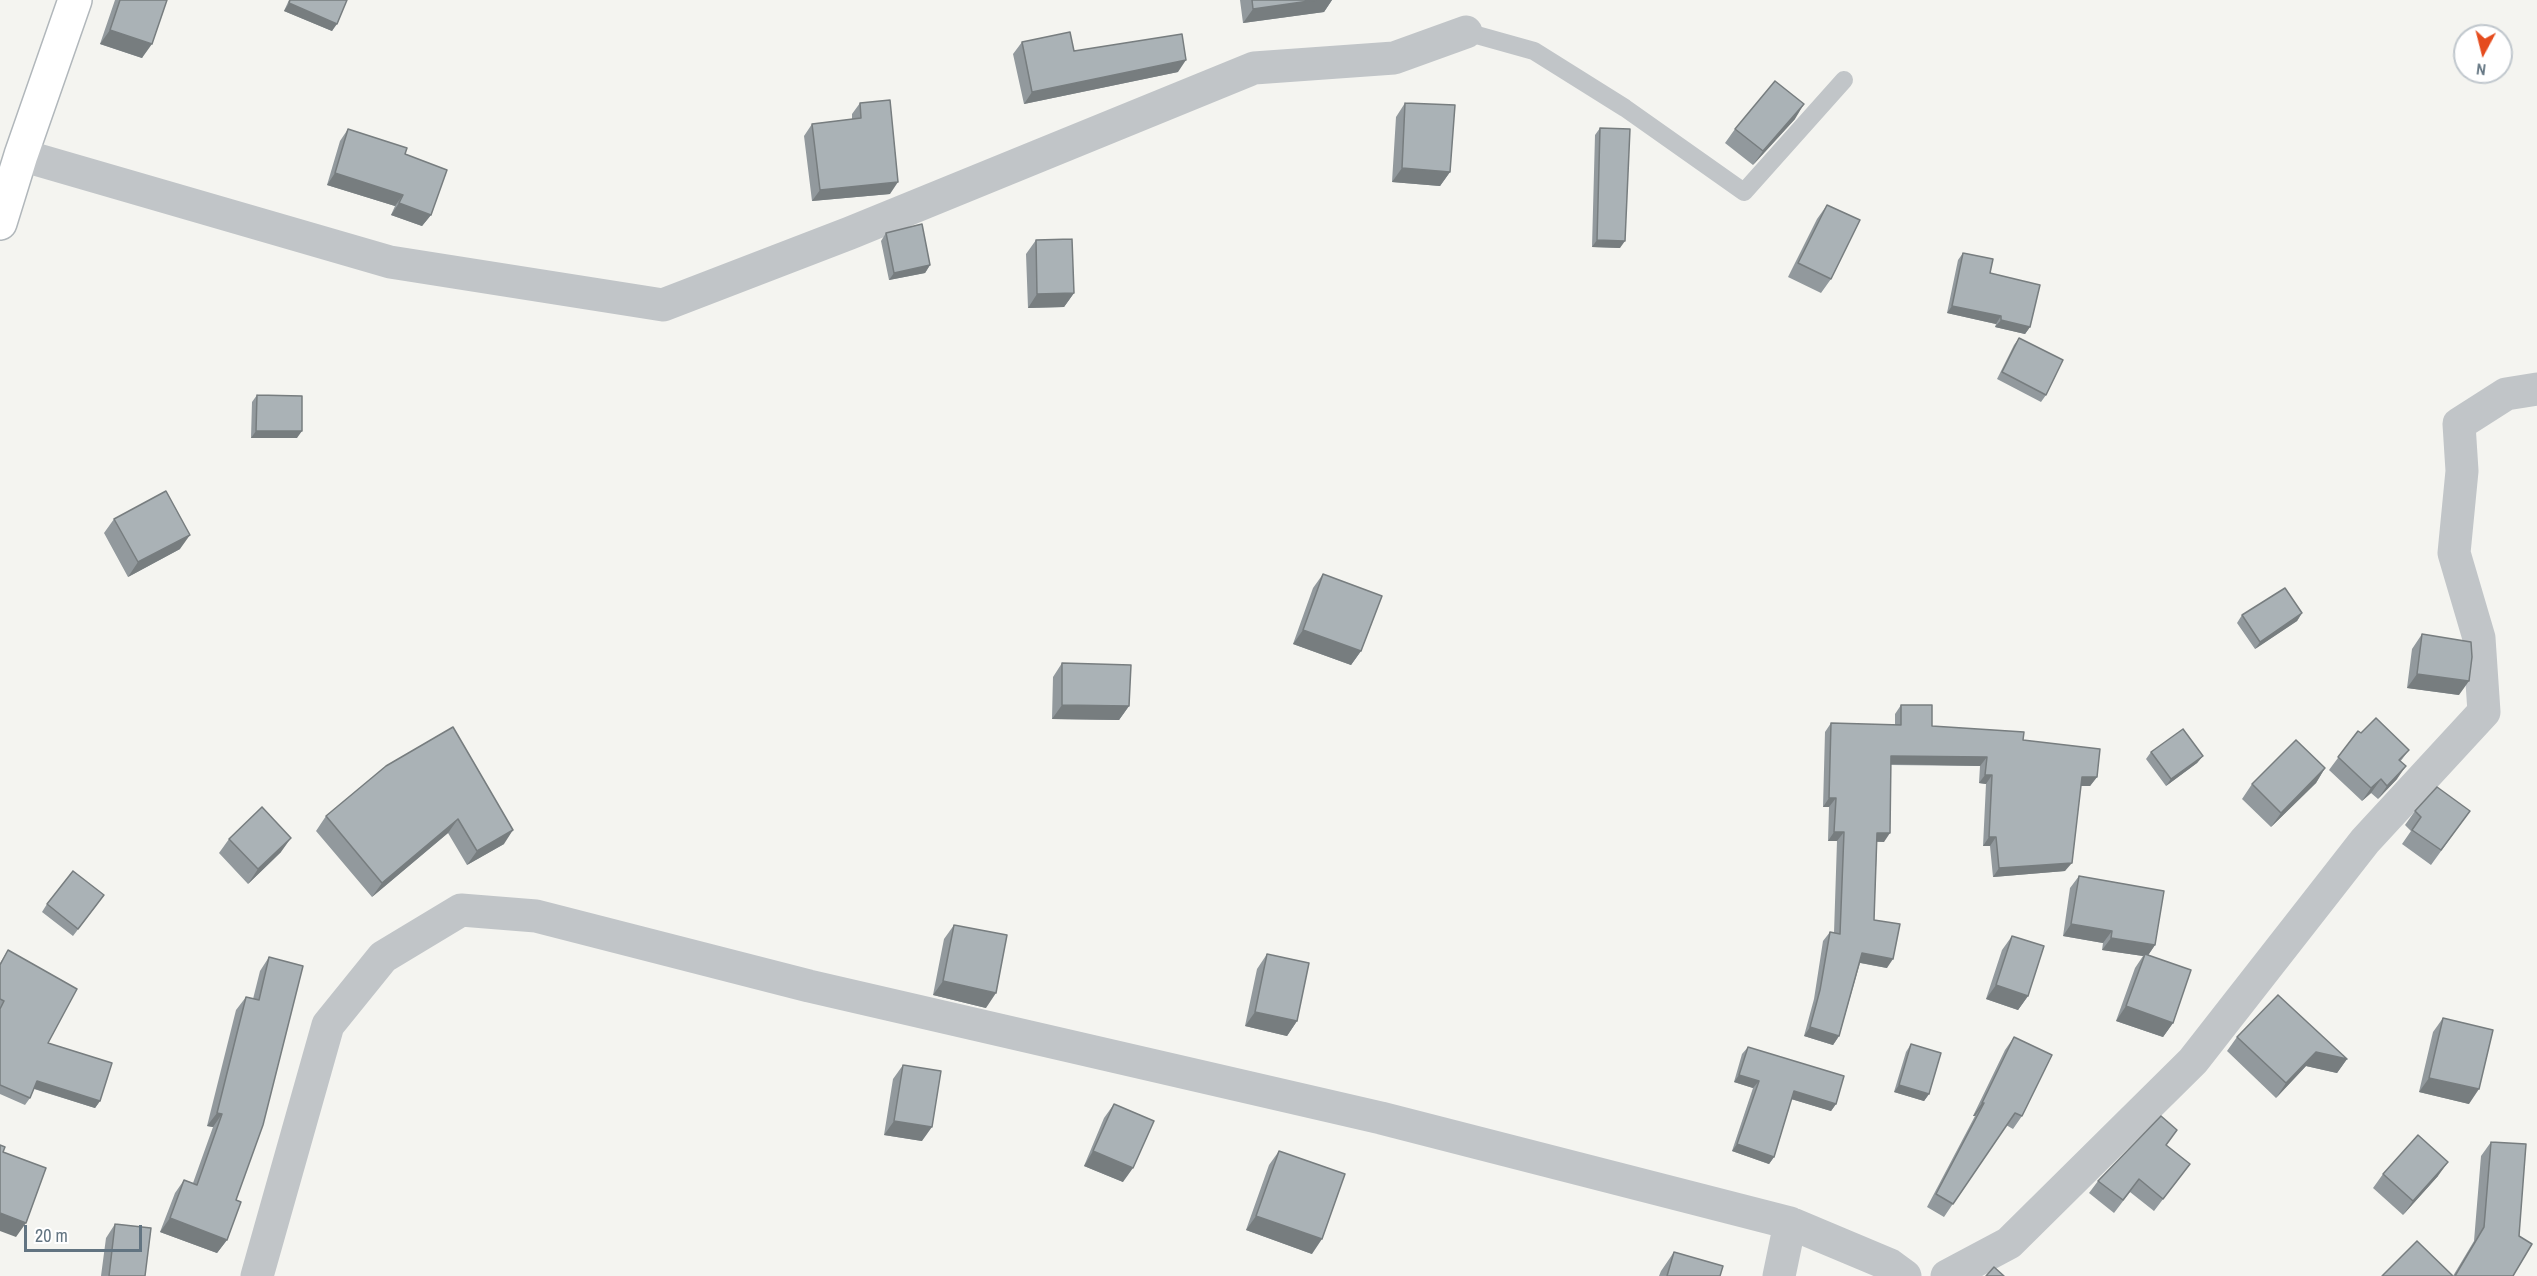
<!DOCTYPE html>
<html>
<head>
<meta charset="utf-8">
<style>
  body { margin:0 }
  #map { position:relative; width:2537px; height:1276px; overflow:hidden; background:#f4f4f0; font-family:"Archivo Narrow",sans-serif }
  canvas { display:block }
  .north { position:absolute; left:2453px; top:24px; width:60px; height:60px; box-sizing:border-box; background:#fff; border:2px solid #c0c7cd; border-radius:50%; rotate:187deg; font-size:16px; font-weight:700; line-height:24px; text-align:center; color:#627481 }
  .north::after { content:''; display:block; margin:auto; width:21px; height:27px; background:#e54c1e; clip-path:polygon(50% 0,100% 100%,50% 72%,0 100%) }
  .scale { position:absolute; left:24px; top:1225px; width:118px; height:27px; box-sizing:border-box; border:3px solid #627481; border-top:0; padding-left:8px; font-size:18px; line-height:21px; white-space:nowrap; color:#627481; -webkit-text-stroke:4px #fff; paint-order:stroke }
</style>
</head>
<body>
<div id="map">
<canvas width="2537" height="1276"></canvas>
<div class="north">N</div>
<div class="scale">20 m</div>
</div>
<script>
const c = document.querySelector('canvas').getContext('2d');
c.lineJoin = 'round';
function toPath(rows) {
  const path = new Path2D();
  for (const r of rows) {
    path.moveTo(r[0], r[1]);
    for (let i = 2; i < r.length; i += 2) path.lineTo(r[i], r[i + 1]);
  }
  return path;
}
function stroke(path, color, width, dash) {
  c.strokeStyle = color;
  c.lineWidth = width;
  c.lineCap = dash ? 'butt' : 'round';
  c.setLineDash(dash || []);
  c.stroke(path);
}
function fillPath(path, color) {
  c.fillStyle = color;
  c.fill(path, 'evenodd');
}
const secondary = toPath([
  [0,223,21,155,75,0]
]);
stroke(secondary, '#b1b7bb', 36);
stroke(toPath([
  [1466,32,1534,51,1625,108,1744,192,1844,80]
]), '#c1c5c8', 18);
stroke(toPath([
  [21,155,390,262,663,305,850,233,1254,68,1394,58,1466,32],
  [1790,1223,1890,1265,1905,1276],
  [257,1276,328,1025,383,957,461,910,536,916,809,986,1381,1118,1790,1223,1779,1276],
  [1947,1276,2009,1243,2193,1061,2365,841,2484,712,2479,638,2454,553,2462,471,2459,424,2506,394,2537,389]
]), '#c1c5c8', 33);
stroke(secondary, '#fff', 33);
fillPath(toPath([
  [115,0,167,0,142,58,100,44],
  [289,0,347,0,332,31,284,11],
  [1240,0,1332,0,1324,12,1243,23],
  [1022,42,1074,51,1178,72,1024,104,1013,54],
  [860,103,890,194,812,201,804,136,812,124,852,119,852,114],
  [1405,103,1450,172,1440,186,1392,182,1396,117],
  [1795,119,1753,165,1725,143,1735,129],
  [1600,128,1620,248,1592,247,1595,135],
  [348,129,405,154,431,215,422,226,391,215,395,206,327,185,340,141],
  [1827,205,1831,279,1821,293,1788,277,1817,219],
  [886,233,930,265,925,273,889,280,881,241],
  [1036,240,1074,293,1064,307,1028,308,1026,254],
  [1963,253,1990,273,2030,327,2025,334,1995,327,1996,324,1947,313,1958,260],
  [2019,338,2046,395,2041,402,1997,379,2014,345],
  [257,395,297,438,251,438,252,402],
  [114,519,180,549,128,577,104,533],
  [1323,574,1361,651,1351,665,1293,644,1313,588],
  [2302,613,2297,621,2255,649,2237,623,2242,615],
  [2422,634,2459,695,2407,688,2412,649],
  [1062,663,1129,706,1119,720,1052,719,1053,677],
  [1901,705,1932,726,2023,740,2097,777,2090,786,2081,786,2065,871,1993,877,1990,846,1983,846,1986,784,1979,783,1980,766,1891,765,1884,842,1877,842,1874,920,1887,968,1860,963,1839,1036,1833,1045,1804,1036,1814,999,1823,941,1830,932,1834,933,1837,841,1828,841,1829,807,1823,807,1825,732,1831,723,1895,725,1895,714],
  [453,727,504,844,467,865,448,833,372,897,316,831,326,816],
  [2358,731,2361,733,2409,750,2400,762,2397,779,2378,799,2371,793,2362,801,2329,770],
  [2151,752,2203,756,2197,763,2166,786,2146,759],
  [2325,768,2316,783,2271,827,2242,799,2252,784],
  [2415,811,2470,811,2431,865,2402,844,2411,831,2405,825],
  [229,839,281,852,248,884,219,853],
  [2079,876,2155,945,2148,955,2173,1023,2163,1037,2116,1021,2135,968,2143,956,2102,950,2103,943,2063,936,2070,888],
  [104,895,73,936,42,912,47,904],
  [954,925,986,1008,933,995,944,939],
  [2012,936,2028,996,2018,1010,1986,999,2002,950],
  [8,950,48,1043,100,1101,95,1108,34,1089,30,1098,25,1105,0,1094,0,963],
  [1267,954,1297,1021,1287,1036,1245,1026,1257,969],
  [269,957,236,1200,227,1240,217,1253,160,1232,175,1193,184,1180,193,1183,213,1127,207,1126,236,1010,246,997,253,999,260,971],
  [2443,1018,2469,1104,2419,1092,2433,1032],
  [2014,1037,2022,1116,2013,1129,2006,1125,1944,1217,1927,1207,1975,1116,1973,1116,2005,1050],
  [2237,1037,2347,1059,2337,1073,2306,1066,2276,1098,2227,1051],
  [1911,1044,1929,1094,1924,1101,1894,1092,1906,1052],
  [1748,1047,1836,1104,1831,1111,1791,1099,1774,1157,1769,1164,1732,1151,1753,1088,1734,1082,1742,1054],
  [903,1065,922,1141,884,1135,893,1079],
  [1114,1104,1123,1182,1084,1166,1104,1118],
  [2491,1142,2513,1276,2453,1276,2474,1241,2481,1156],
  [2166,1146,2190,1164,2154,1211,2130,1192,2114,1213,2089,1193,2098,1181],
  [1279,1151,1312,1254,1246,1230,1269,1165],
  [2383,1174,2438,1176,2403,1215,2373,1188],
  [115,1224,145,1276,101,1276,106,1238],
  [1674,1252,1720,1276,1659,1276,1661,1271]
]), '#92999d');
fillPath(toPath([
  [1316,0,1332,0,1324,12,1243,23,1253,9],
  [289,3,337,24,332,31,284,11],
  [110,30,152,44,142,58,100,44],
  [1186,60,1178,72,1024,104,1032,92],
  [1804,104,1795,119,1753,165,1763,151],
  [1402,168,1450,172,1440,186,1392,182],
  [335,173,403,195,395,206,327,185],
  [898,182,890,194,812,201,820,190],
  [399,203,431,215,422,226,391,215],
  [1597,240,1625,241,1620,248,1592,247],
  [930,265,925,273,889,280,894,273],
  [1074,293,1064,307,1028,308,1037,294],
  [1952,306,2001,316,1996,324,1947,313],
  [2001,320,2030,327,2025,334,1995,327],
  [256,431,302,431,297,438,251,438],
  [190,535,180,549,128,577,138,562],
  [2302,613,2297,621,2255,649,2260,642],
  [1303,630,1361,651,1351,665,1293,644],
  [2417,674,2469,681,2459,695,2407,688],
  [1062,705,1129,706,1119,720,1052,719],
  [1891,756,1987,757,1980,766,1885,764],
  [2203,756,2197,763,2166,786,2171,779],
  [2406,766,2397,779,2378,799,2387,786],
  [2325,768,2316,783,2271,827,2281,813],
  [1985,775,1992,775,1986,784,1979,783],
  [2082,777,2097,777,2090,786,2076,786],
  [2381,779,2371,793,2362,801,2371,788],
  [1829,798,1836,798,1829,807,1823,807],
  [458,819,448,833,372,897,382,883],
  [513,830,504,844,467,865,477,851],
  [1834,832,1844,832,1837,841,1828,841],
  [1877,833,1890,833,1884,842,1871,841],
  [1989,837,1996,837,1990,846,1983,846],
  [291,838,281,852,248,884,258,869],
  [2072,863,2065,871,1993,877,1999,868],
  [2071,924,2112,931,2103,943,2063,936],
  [2111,938,2155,945,2147,957,2145,954,2143,956,2102,950],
  [1862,953,1893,959,1887,968,1856,962],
  [943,981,996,993,986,1008,933,995],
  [1996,985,2028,996,2018,1010,1986,999],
  [2126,1006,2173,1023,2163,1037,2116,1021],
  [1255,1012,1297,1021,1287,1036,1245,1026],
  [1810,1027,1839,1036,1833,1045,1804,1036],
  [2316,1052,2347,1059,2337,1073,2306,1066,2276,1098,2286,1083],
  [1739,1075,1759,1081,1753,1088,1734,1082],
  [2429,1078,2479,1089,2469,1104,2419,1092],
  [37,1081,100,1101,95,1108,32,1088],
  [1899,1085,1929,1094,1924,1101,1894,1092],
  [1794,1091,1836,1104,1831,1111,1788,1098],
  [1982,1103,1984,1103,1975,1116,1973,1116],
  [217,1113,222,1114,213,1127,207,1126],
  [894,1121,932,1127,922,1141,884,1135],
  [1737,1144,1774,1157,1769,1164,1732,1151],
  [1093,1151,1133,1168,1123,1182,1084,1166],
  [2448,1162,2438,1176,2403,1215,2413,1201],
  [0,1213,26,1223,16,1237,0,1231],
  [1256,1216,1322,1239,1312,1254,1246,1230],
  [170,1218,227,1240,217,1253,160,1232]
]), '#777d7f');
const building = toPath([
  [120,0,167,0,152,44,110,30,120,0],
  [290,0,347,0,337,24,289,3,290,0],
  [1252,0,1316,0,1253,9,1252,0],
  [1070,32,1074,51,1182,34,1186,60,1032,92,1022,42,1070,32],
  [1775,81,1804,104,1763,151,1735,129,1775,81],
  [890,100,898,182,820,190,812,124,861,118,860,103,890,100],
  [1405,103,1455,105,1450,172,1402,168,1405,103],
  [1600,128,1630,129,1625,241,1597,240,1600,128],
  [348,129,407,148,405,154,447,170,431,215,399,203,403,195,335,173,348,129],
  [1827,205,1860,220,1831,279,1798,263,1827,205],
  [922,224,930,265,894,273,886,233,922,224],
  [1072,239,1074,293,1037,294,1036,240,1072,239],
  [1963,253,1993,259,1990,273,2040,285,2030,327,2001,320,2001,316,1952,306,1963,253],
  [2019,338,2063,360,2046,395,2002,372,2019,338],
  [257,395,302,396,302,431,256,431,257,395],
  [166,491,190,535,138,562,114,519,166,491],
  [1323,574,1382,596,1361,651,1303,630,1323,574],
  [2285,588,2302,613,2260,642,2242,615,2285,588],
  [2422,634,2471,642,2472,657,2469,681,2417,674,2422,634],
  [1062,663,1131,665,1129,706,1062,705,1062,663],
  [1901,705,1932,705,1932,726,2024,732,2023,740,2100,749,2097,777,2082,777,2072,863,1999,868,1996,837,1989,837,1992,775,1985,775,1987,757,1891,756,1890,833,1877,833,1874,920,1900,924,1893,959,1862,953,1839,1036,1810,1027,1820,990,1830,932,1840,934,1844,832,1834,832,1836,798,1829,798,1831,723,1901,725,1901,705],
  [2376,718,2409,750,2399,760,2406,766,2387,786,2381,779,2371,788,2338,757,2358,731,2361,733,2376,718],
  [453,727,513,830,477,851,458,819,382,883,326,816,386,766,453,727],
  [2183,729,2203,756,2171,779,2151,752,2183,729],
  [2296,740,2325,768,2281,813,2252,784,2296,740],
  [2437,787,2470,811,2441,850,2412,830,2421,817,2415,811,2437,787],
  [262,807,291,838,258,869,229,839,262,807],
  [73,871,104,895,78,929,47,904,73,871],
  [2079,876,2164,891,2155,945,2111,938,2112,931,2071,924,2079,876],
  [954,925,1007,935,996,993,943,981,954,925],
  [2012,936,2044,946,2028,996,1996,985,2012,936],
  [8,950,77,989,48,1043,112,1063,100,1101,37,1081,30,1098,0,1085,0,1009,4,1001,0,999,0,965,8,950],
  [1267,954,1309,963,1297,1021,1255,1012,1267,954],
  [2145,954,2191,970,2173,1023,2126,1006,2145,954],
  [269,957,303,966,263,1125,236,1200,241,1202,227,1240,170,1218,184,1180,197,1185,222,1114,217,1113,246,997,259,1000,269,957],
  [2278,995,2347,1059,2316,1052,2286,1083,2237,1037,2278,995],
  [2443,1018,2493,1030,2479,1089,2429,1078,2443,1018],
  [2014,1037,2052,1055,2022,1116,2015,1113,1953,1204,1936,1194,1984,1103,1982,1103,2014,1037],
  [1911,1044,1941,1053,1929,1094,1899,1085,1911,1044],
  [1748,1047,1844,1076,1836,1104,1794,1091,1774,1157,1737,1144,1759,1081,1739,1075,1748,1047],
  [903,1065,941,1071,932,1127,894,1121,903,1065],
  [1114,1104,1154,1121,1133,1168,1093,1151,1114,1104],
  [2161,1116,2177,1130,2166,1145,2190,1164,2163,1199,2139,1179,2123,1200,2098,1181,2161,1116],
  [2418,1135,2448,1162,2413,1201,2383,1174,2418,1135],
  [2491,1142,2526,1144,2519,1236,2532,1244,2513,1276,2455,1276,2484,1227,2491,1142],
  [0,1145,5,1147,3,1152,46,1168,26,1223,0,1213,0,1145],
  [1279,1151,1345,1174,1322,1239,1256,1216,1279,1151],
  [115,1224,151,1228,145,1276,109,1276,115,1224],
  [2417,1241,2453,1276,2382,1276,2417,1241],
  [1674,1252,1723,1266,1720,1276,1667,1276,1674,1252],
  [1994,1267,2004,1276,1986,1276,1994,1267]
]);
fillPath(building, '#aab2b6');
stroke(building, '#777d7f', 1.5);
</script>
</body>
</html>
